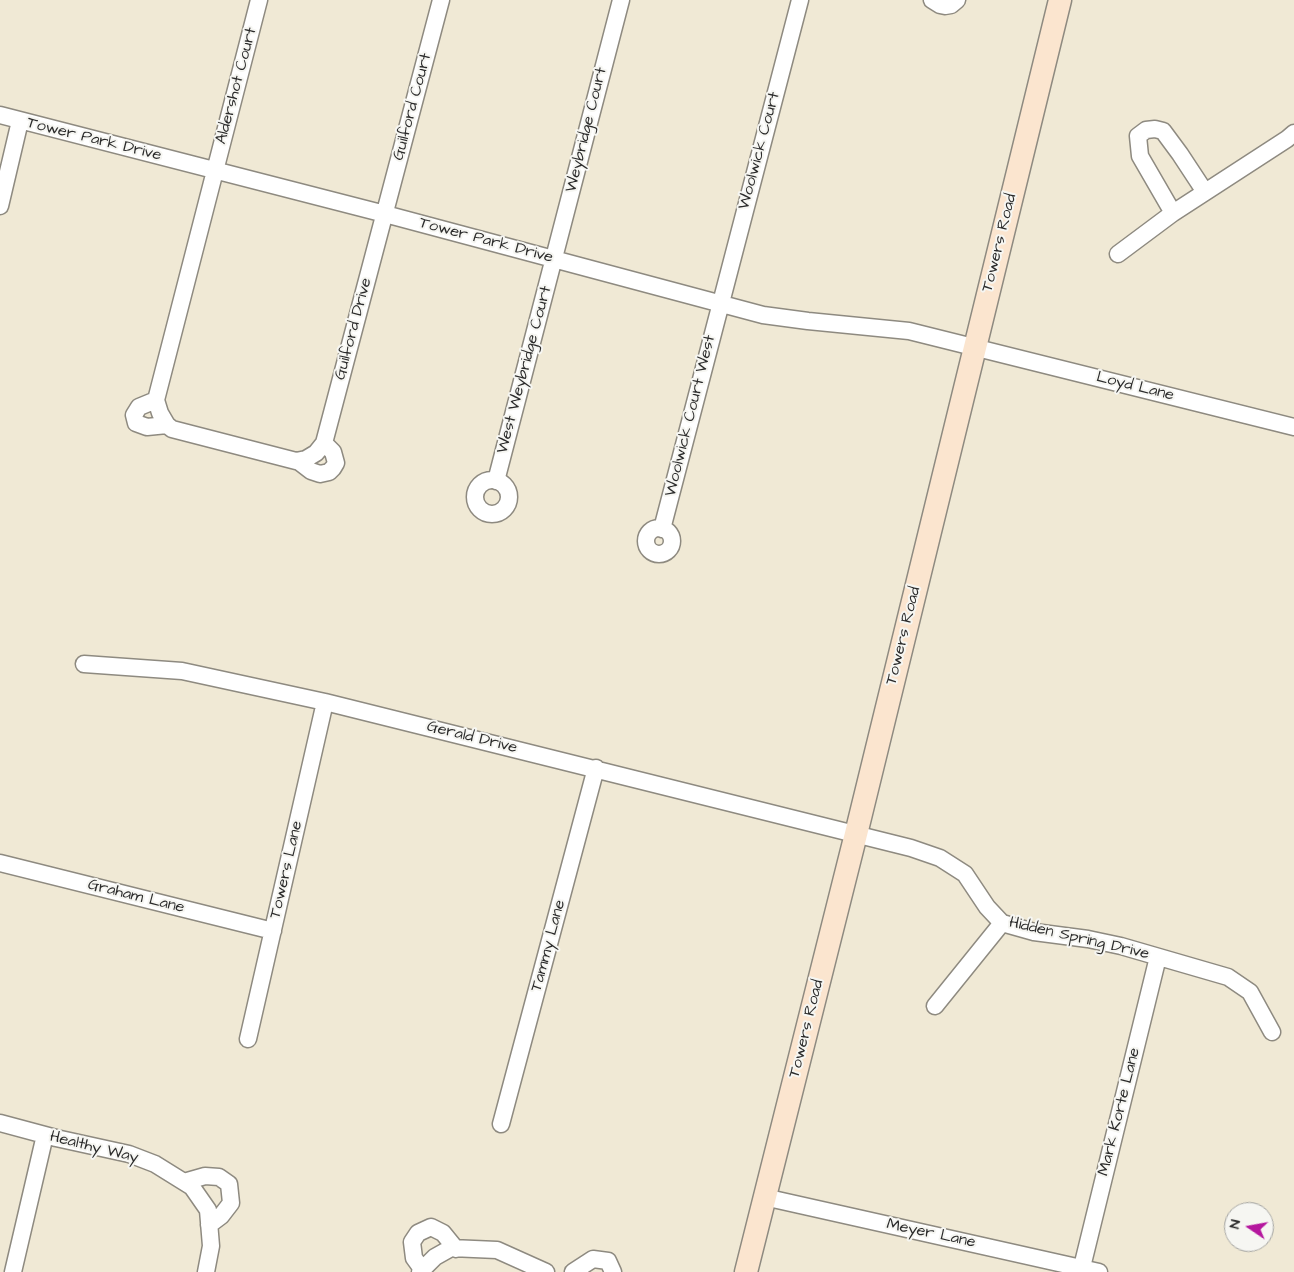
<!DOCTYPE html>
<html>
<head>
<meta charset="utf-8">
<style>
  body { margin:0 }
  #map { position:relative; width:1294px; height:1272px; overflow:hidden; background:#f0e9d5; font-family:"Architects Daughter",sans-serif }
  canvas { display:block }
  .north { position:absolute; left:1224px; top:1202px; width:50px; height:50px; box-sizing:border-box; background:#f6f6f2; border:1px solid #a5a5a2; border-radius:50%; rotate:282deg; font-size:14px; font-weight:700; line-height:20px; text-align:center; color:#2b2b2b }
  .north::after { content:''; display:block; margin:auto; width:18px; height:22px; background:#b5179e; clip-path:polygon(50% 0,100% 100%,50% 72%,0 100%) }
</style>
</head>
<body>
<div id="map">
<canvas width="1294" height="1272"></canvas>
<div class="north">N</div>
</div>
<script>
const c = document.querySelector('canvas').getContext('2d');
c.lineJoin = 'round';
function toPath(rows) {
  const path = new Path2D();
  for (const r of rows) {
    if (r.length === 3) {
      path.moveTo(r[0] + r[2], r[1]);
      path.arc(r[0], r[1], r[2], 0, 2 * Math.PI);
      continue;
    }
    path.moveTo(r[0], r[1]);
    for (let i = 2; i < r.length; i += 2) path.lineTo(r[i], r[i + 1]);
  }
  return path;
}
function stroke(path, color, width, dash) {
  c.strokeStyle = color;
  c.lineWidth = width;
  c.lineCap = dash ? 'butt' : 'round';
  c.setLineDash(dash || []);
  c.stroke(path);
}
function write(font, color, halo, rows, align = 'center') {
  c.font = font + ' "Architects Daughter",sans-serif';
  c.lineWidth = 4;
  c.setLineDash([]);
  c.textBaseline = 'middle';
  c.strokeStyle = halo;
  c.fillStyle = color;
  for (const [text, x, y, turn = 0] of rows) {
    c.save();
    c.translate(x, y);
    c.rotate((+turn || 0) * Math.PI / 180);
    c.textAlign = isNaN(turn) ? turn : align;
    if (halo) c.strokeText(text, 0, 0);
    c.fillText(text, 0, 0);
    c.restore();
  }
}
const minor = toPath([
  [259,0,156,400,160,413,167,425,172,429,296,461,306,459,316,453,324,443,441,0],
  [932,0,940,5,945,6,951,5,957,0],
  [0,115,385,214,763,315,808,321,909,331,1294,427],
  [0,206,20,121],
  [1173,213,1140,156,1138,136,1146,130,1155,129,1163,131,1180,154,1205,192],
  [1118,254,1173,213,1287,139,1294,133],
  [156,400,139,407,134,415,136,423,147,427,167,425],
  [298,461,311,471,320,474,329,472,333,468,336,463,333,452,324,443],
  [492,497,17],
  [496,481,621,0],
  [659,541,13],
  [662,529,800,0],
  [84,664,182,671,325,702,911,848,940,858,965,874,987,907,1002,923,1034,932,1088,939,1121,946,1228,977,1250,992,1272,1032],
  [0,863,273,931],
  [935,1006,1002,923],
  [248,1039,325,702],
  [0,1123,56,1138,129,1154,155,1164,192,1187,208,1210,211,1246,206,1272],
  [501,1124,596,768],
  [184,1182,205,1176,219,1177,229,1184,231,1203,221,1216,209,1225],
  [764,1197,1099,1272],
  [1082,1267,1158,957],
  [422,1269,414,1258,412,1242,418,1233,431,1227,443,1233,456,1249],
  [13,1272,45,1135],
  [420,1272,435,1257,451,1248,497,1250,546,1272],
  [573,1272,593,1259,608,1261,613,1272]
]);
const secondary = toPath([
  [746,1272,856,834,1060,0]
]);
stroke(minor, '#8e8a80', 19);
stroke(secondary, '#8e8a80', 25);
stroke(minor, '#fff', 16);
stroke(secondary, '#fbe5cf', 22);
write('16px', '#2b2b2b', '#f6f6f2', [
  ["Aldershot Court",237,86,-75],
  ["Guilford Court",413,107,-75],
  ["Weybridge Court",587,130,-76],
  ["Tower Park Drive",94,140,14],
  ["Woolwick Court",760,151,-75],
  ["Tower Park Drive",486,241,15],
  ["Towers Road",1000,243,-76],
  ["Guilford Drive",354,329,-75],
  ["West Weybridge Court",525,370,-75],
  ["Loyd Lane",1135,387,14],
  ["Woolwick Court West",691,416,-76],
  ["Towers Road",904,636,-76],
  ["Gerald Drive",472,738,14],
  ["Towers Lane",287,870,-77],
  ["Graham Lane",136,897,14],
  ["Hidden Spring Drive",1079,939,13],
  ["Tammy Lane",549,946,-75],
  ["Towers Road",807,1029,-76],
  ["Mark Korte Lane",1120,1112,-76],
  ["Healthy Way",94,1148,14],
  ["Meyer Lane",931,1234,12]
]);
</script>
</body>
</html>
